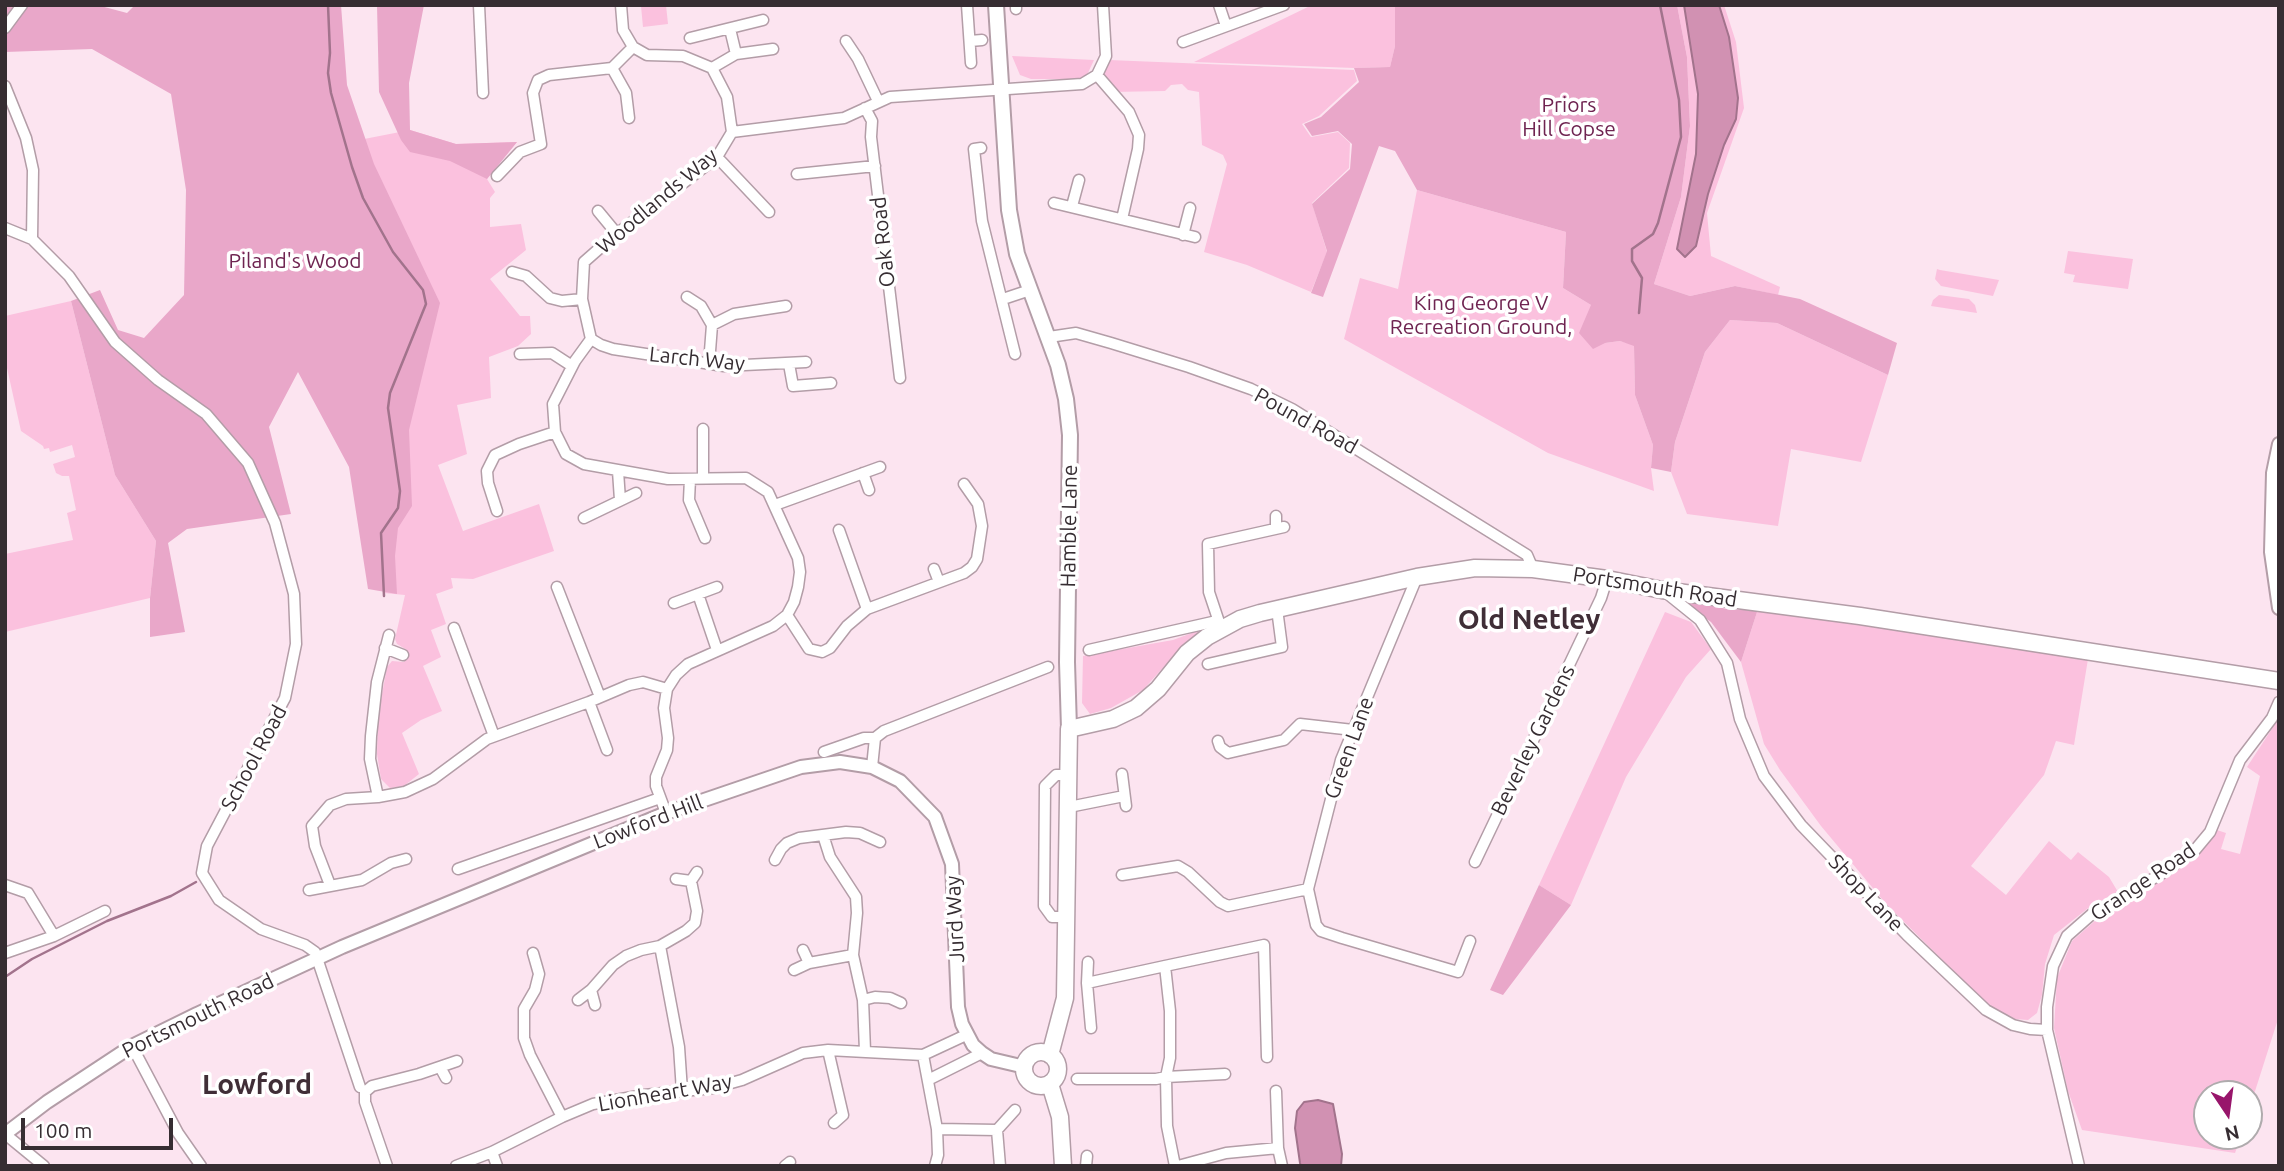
<!DOCTYPE html>
<html>
<head>
<meta charset="utf-8">
<style>
  body { margin:0 }
  #map { position:relative; width:2284px; height:1171px; overflow:hidden; background:#fce4f0; font-family:Ubuntu,sans-serif }
  canvas { display:block }
  .frame { position:absolute; inset:0; border:7px solid #362d32; pointer-events:none }
  .north { position:absolute; left:2193px; top:1080px; width:70px; height:70px; box-sizing:border-box; background:#fff; border:2px solid #afabad; border-radius:50%; rotate:167deg; font-size:19px; font-weight:700; line-height:28px; text-align:center; color:#362d32 }
  .north::after { content:''; display:block; margin:auto; width:24px; height:32px; background:#98156b; clip-path:polygon(50% 0,100% 100%,50% 72%,0 100%) }
  .scale { position:absolute; left:21px; top:1118px; width:152px; height:32px; box-sizing:border-box; border:4px solid #362d32; border-top:0; padding-left:9px; font-size:21px; line-height:24px; white-space:nowrap; color:#362d32; -webkit-text-stroke:5px #fff; paint-order:stroke }
</style>
</head>
<body>
<div id="map">
<canvas width="2284" height="1171"></canvas>
<div class="frame"></div>
<div class="north">N</div>
<div class="scale">100 m</div>
</div>
<script>
const c = document.querySelector('canvas').getContext('2d');
c.lineJoin = 'round';
function fillPath(path, color) {
  c.fillStyle = color;
  c.fill(path, 'evenodd');
}
function toPath(rows) {
  const path = new Path2D();
  for (const r of rows) {
    if (r.length === 3) {
      path.moveTo(r[0] + r[2], r[1]);
      path.arc(r[0], r[1], r[2], 0, 2 * Math.PI);
      continue;
    }
    path.moveTo(r[0], r[1]);
    for (let i = 2; i < r.length; i += 2) path.lineTo(r[i], r[i + 1]);
  }
  return path;
}
function stroke(path, color, width, dash) {
  c.strokeStyle = color;
  c.lineWidth = width;
  c.lineCap = dash ? 'butt' : 'round';
  c.setLineDash(dash || []);
  c.stroke(path);
}
function write(font, color, halo, rows, align = 'center') {
  c.font = font + ' Ubuntu,sans-serif';
  c.lineWidth = 7;
  c.setLineDash([]);
  c.textBaseline = 'middle';
  c.strokeStyle = halo;
  c.fillStyle = color;
  for (const [text, x, y, turn = 0] of rows) {
    c.save();
    c.translate(x, y);
    c.rotate((+turn || 0) * Math.PI / 180);
    c.textAlign = isNaN(turn) ? turn : align;
    if (halo) c.strokeText(text, 0, 0);
    c.fillText(text, 0, 0);
    c.restore();
  }
}
fillPath(toPath([
  [666,5,668,24,643,27,641,6],
  [1312,5,1395,5,1395,46,1390,67,1354,68,1194,62],
  [1677,5,1724,5,1736,42,1744,108,1707,213,1711,256,1780,287,1778,295,1735,286,1690,296,1654,284,1681,197,1690,126,1687,57],
  [1012,56,1094,60,1087,75,1077,79,1031,79,1020,75],
  [1109,60,1354,70,1357,81,1319,116,1302,124,1311,137,1338,132,1350,143,1349,168,1312,203,1327,252,1311,292,1247,265,1204,252,1227,164,1223,155,1202,145,1199,92,1188,90,1182,84,1171,85,1165,91,1112,92,1101,78],
  [410,130,456,144,517,142,487,179,495,192,490,198,490,227,521,224,526,250,490,279,520,316,530,316,531,334,518,346,489,357,491,398,457,405,467,454,438,465,463,531,539,504,554,551,473,579,451,578,453,588,436,594,446,624,431,630,441,657,423,666,442,711,421,720,402,733,419,774,404,786,390,788,381,779,377,754,378,716,387,667,392,661,404,662,407,650,397,644,395,639,405,595,384,593,384,533,349,142],
  [1417,190,1566,232,1563,288,1591,305,1605,343,1620,341,1634,345,1635,395,1653,445,1651,468,1654,491,1548,453,1344,339,1360,278,1398,289],
  [2068,251,2133,259,2128,289,2073,282,2075,275,2064,273],
  [1937,269,1940,270,1999,280,1993,296,1941,286,1935,279],
  [1939,295,1969,299,1975,305,1977,313,1931,306,1933,300],
  [71,301,115,475,156,541,150,598,5,632,5,554,73,540,67,513,76,510,69,476,62,476,56,473,53,464,75,457,72,445,50,452,49,448,44,449,43,446,21,431,5,359,5,316],
  [1730,320,1777,323,1888,375,1861,462,1791,449,1778,526,1687,514,1671,472,1675,442,1705,352],
  [1758,609,2088,659,2074,745,2056,741,2044,775,1971,866,2006,895,2049,841,2071,860,2078,852,2109,877,2118,892,2087,909,2054,935,2045,964,2042,995,2037,1013,2028,1020,2015,1019,1988,1005,1887,905,1821,826,1780,770,1764,744,1741,662],
  [1665,612,1691,622,1711,649,1686,677,1626,777,1571,905,1539,885],
  [1200,630,1200,632,1178,651,1143,690,1111,708,1090,714,1082,703,1083,656,1173,640],
  [2279,718,2279,1016,2249,1110,2249,1094,2207,1094,2207,1136,2241,1136,2235,1153,2082,1130,2068,1091,2054,1028,2057,978,2072,941,2096,920,2197,856,2217,830,2226,833,2221,849,2240,854,2260,776,2247,767]
]), '#fbc1de');
fillPath(toPath([
  [5,5,97,5,127,13,135,5,341,5,347,85,374,164,440,303,409,430,412,506,398,528,395,556,397,594,368,589,349,467,298,372,269,427,291,514,187,529,168,543,185,632,150,637,150,598,156,541,115,475,71,301,100,290,118,330,144,338,184,295,186,190,171,94,92,49,5,52],
  [377,5,424,5,409,83,410,130,456,144,517,142,487,179,450,161,410,152,401,140,379,92],
  [1395,5,1677,5,1687,57,1690,126,1681,197,1654,284,1690,296,1735,286,1800,299,1897,343,1888,375,1777,323,1730,320,1705,352,1675,442,1671,472,1651,468,1653,445,1635,395,1634,346,1620,341,1605,343,1593,349,1579,333,1591,305,1563,288,1566,232,1417,190,1395,151,1379,146,1323,297,1311,293,1327,251,1312,204,1350,169,1352,144,1338,131,1312,136,1304,124,1321,117,1359,82,1354,68,1390,67,1395,46],
  [1689,600,1731,610,1758,609,1741,662,1711,622,1687,605],
  [1539,885,1571,905,1503,995,1490,990]
]), '#e9a7c9');
const water = toPath([
  [1684,5,1719,5,1729,37,1738,98,1736,119,1724,145,1708,194,1696,246,1685,257,1677,249,1696,154,1698,94,1684,5],
  [1318,1100,1333,1104,1342,1154,1341,1166,1301,1166,1300,1163,1295,1128,1297,1111,1304,1102,1318,1100]
]);
fillPath(water, '#d191b2');
stroke(water, '#a2738c', 2);
stroke(toPath([
  [328,5,330,53,328,73,331,93,352,167,363,198,393,252,423,290,426,304,390,393,388,408,400,491,398,508,381,533,384,596],
  [1639,313,1642,278,1632,261,1632,249,1653,234,1658,223,1681,137,1679,100,1660,5],
  [5,977,32,959,107,921,171,896,196,882]
]), '#a2738c', 2.5);
const minor = toPath([
  [479,5,483,93],
  [967,5,971,63],
  [1016,5,1016,9],
  [1219,5,1226,26],
  [5,28,22,5],
  [730,29,736,54],
  [690,38,763,20],
  [846,41,858,59,878,101],
  [970,41,982,40],
  [1183,42,1284,5],
  [612,68,626,93,629,118],
  [712,68,736,54,773,49],
  [1097,75,1106,56,1103,5],
  [5,86,26,138,33,170,32,239],
  [865,108,872,121,871,137,900,378],
  [732,132,844,118,890,97,1082,84,1097,75,1129,112,1139,135,1138,149,1122,219],
  [981,148,974,149,982,221,1015,354],
  [717,157,769,212],
  [797,174,875,166],
  [497,176,520,152,541,144,533,93,538,80,549,75,612,68,633,47],
  [1054,203,1195,237],
  [1072,206,1079,180],
  [598,211,617,234],
  [5,228,32,239,69,276,115,342,158,380,206,414,248,463,275,523,294,594,296,644,285,698,207,846,202,873,219,900,261,929,305,945,315,952,360,1087],
  [1183,235,1190,208],
  [512,272,526,276,550,298,562,301,582,299],
  [687,297,701,306,712,325],
  [1003,299,1030,290],
  [1049,337,1076,333,1111,343,1189,367,1251,389,1292,409,1527,555,1533,569],
  [591,339,575,361,553,404,555,432,566,454,584,464,668,479,746,478,768,492,798,558,800,572,798,587,794,602,787,615,773,626,688,664,676,675,667,689,664,708,668,738,667,750,656,777,656,786,666,813],
  [591,339,582,299,584,262,609,240,717,157,732,132,727,97,712,68,683,56,647,55,633,47,623,30,621,5],
  [591,339,601,345,613,349,724,366,806,362],
  [520,354,552,353,572,366],
  [709,364,712,325,734,314,786,306],
  [789,364,793,386,831,383],
  [703,429,703,478],
  [618,471,620,500],
  [863,473,869,490],
  [690,479,689,500,705,538],
  [775,505,880,467],
  [497,511,488,483,487,471,495,455,519,444,555,432],
  [584,518,636,493],
  [1276,528,1276,516],
  [839,530,867,609],
  [934,569,939,582],
  [1417,577,1341,760,1308,889,1316,925,1321,931,1342,938,1458,972,1470,941],
  [557,587,600,697],
  [1664,591,1700,620,1727,663,1740,719,1764,776,1801,825,1907,935,1986,1010,2013,1025,2030,1029,2047,1030],
  [698,594,717,650],
  [674,603,717,587],
  [787,615,809,649,822,652,830,648,847,626,867,609,964,573,972,567,977,559,982,526,978,504,964,484],
  [454,628,494,736],
  [1221,628,1209,592,1208,544,1284,527],
  [385,648,403,655],
  [1089,650,1217,621],
  [1208,664,1282,647,1277,609],
  [589,702,607,750],
  [1218,741,1220,747,1228,753,1284,740,1300,724,1353,730],
  [824,752,864,738,875,738],
  [872,767,875,738,884,731,1048,667],
  [1122,774,1126,806],
  [378,797,370,759,371,736,377,682,389,635],
  [1069,807,1124,796],
  [823,835,830,857,856,897,857,913,853,955,863,1000,865,1051],
  [775,860,781,849,787,843,799,838,846,832,860,833,880,842],
  [1475,862,1601,598,1607,579],
  [458,869,660,798],
  [1122,875,1178,866,1188,872,1220,902,1228,906,1308,889],
  [676,879,691,881],
  [5,885,28,893,54,936],
  [330,885,315,846,312,826,330,805,346,799,378,797,405,792,433,779,487,739,589,702,629,685,643,682,667,689],
  [309,890,362,880,391,863,406,859],
  [1068,917,1052,917,1044,906,1045,786,1056,775,1069,775],
  [660,946,679,1047,682,1091],
  [803,950,809,963],
  [5,953,54,936,105,911],
  [533,953,539,974,535,990,524,1009,524,1038,530,1055,562,1117],
  [1165,966,1264,945,1267,1057],
  [794,970,809,963,853,955],
  [1087,983,1088,962],
  [591,990,595,1005],
  [578,1000,591,990,613,965,626,956,641,950,660,946,686,931,695,923,697,911,691,881,697,872],
  [863,1000,875,997,890,998,901,1003],
  [1091,1028,1087,983,1165,966,1170,1011,1170,1058,1166,1077,1225,1074],
  [132,1046,178,1133,201,1166],
  [828,1050,843,1115,834,1123],
  [923,1055,937,1129,938,1155,935,1166],
  [440,1067,446,1078],
  [1077,1079,1156,1079,1166,1077,1167,1126,1175,1166],
  [928,1080,982,1053],
  [1276,1091,1278,1148,1282,1166],
  [937,1129,997,1130],
  [5,1134,44,1166],
  [492,1152,497,1166],
  [387,1166,365,1102,365,1092,372,1086,419,1074,457,1061],
  [456,1166,492,1152,562,1117,593,1104,644,1095,713,1088,742,1080,803,1053,828,1050,923,1055,966,1035],
  [785,1166,790,1162],
  [1000,1166,997,1130,1015,1110],
  [1086,1166,1087,1156],
  [1178,1166,1226,1153,1278,1148],
  [2079,1166,2047,1030,2047,1007,2053,966,2067,936,2092,914,2161,874,2195,850,2210,832,2240,760,2272,718,2279,702]
]);
const tertiary = toPath([
  [2279,444,2273,473,2271,552,2279,608],
  [5,1134,47,1102,132,1046,197,1014,342,947,666,813,801,767,840,762,872,767,900,781,935,817,952,864,958,1007,962,1024,973,1045,982,1053,991,1059,1025,1067]
]);
const secondary = toPath([
  [996,5,1009,210,1017,254,1058,365,1066,399,1070,435,1067,662,1069,729]
]);
const primary = toPath([
  [1041,1069,17],
  [1050,1055,1065,998,1069,729,1113,719,1136,708,1158,689,1187,653,1207,637,1240,619,1260,613,1417,577,1475,568,1533,569,1607,579,1662,590,1860,616,2279,681],
  [1050,1084,1060,1117,1063,1166]
]);
stroke(minor, '#b39da7', 13);
stroke(tertiary, '#b39da7', 16);
stroke(secondary, '#b39da7', 18);
stroke(primary, '#b39da7', 19);
stroke(minor, '#fff', 10);
stroke(tertiary, '#fff', 12);
stroke(secondary, '#fff', 14);
stroke(primary, '#fff', 16);
write('21px', '#6f2451', '#fff', [
  ["Priors",1569,105],
  ["Hill Copse",1569,129],
  ["Piland's Wood",295,261],
  ["King George V",1481,303],
  ["Recreation Ground,",1481,327]
]);
write('21px', '#362d32', '#fff', [
  ["Woodlands Way",657,201,-40],
  ["Oak Road",883,242,-96],
  ["Larch Way",697,359,6],
  ["Pound Road",1306,421,29],
  ["Hamble Lane",1069,526,-89],
  ["Portsmouth Road",1655,587,9],
  ["Beverley Gardens",1533,740,-64],
  ["Green Lane",1349,748,-70],
  ["School Road",254,758,-62],
  ["Lowford Hill",648,822,-21],
  ["Grange Road",2143,882,-34],
  ["Shop Lane",1866,893,46],
  ["Jurd Way",955,919,-93],
  ["Portsmouth Road",198,1016,-26],
  ["Lionheart Way",665,1093,-10]
]);
write('bold 28px', '#402e37', '#fff', [
  ["Old Netley",1529,620],
  ["Lowford",257,1085]
]);
</script>
</body>
</html>
